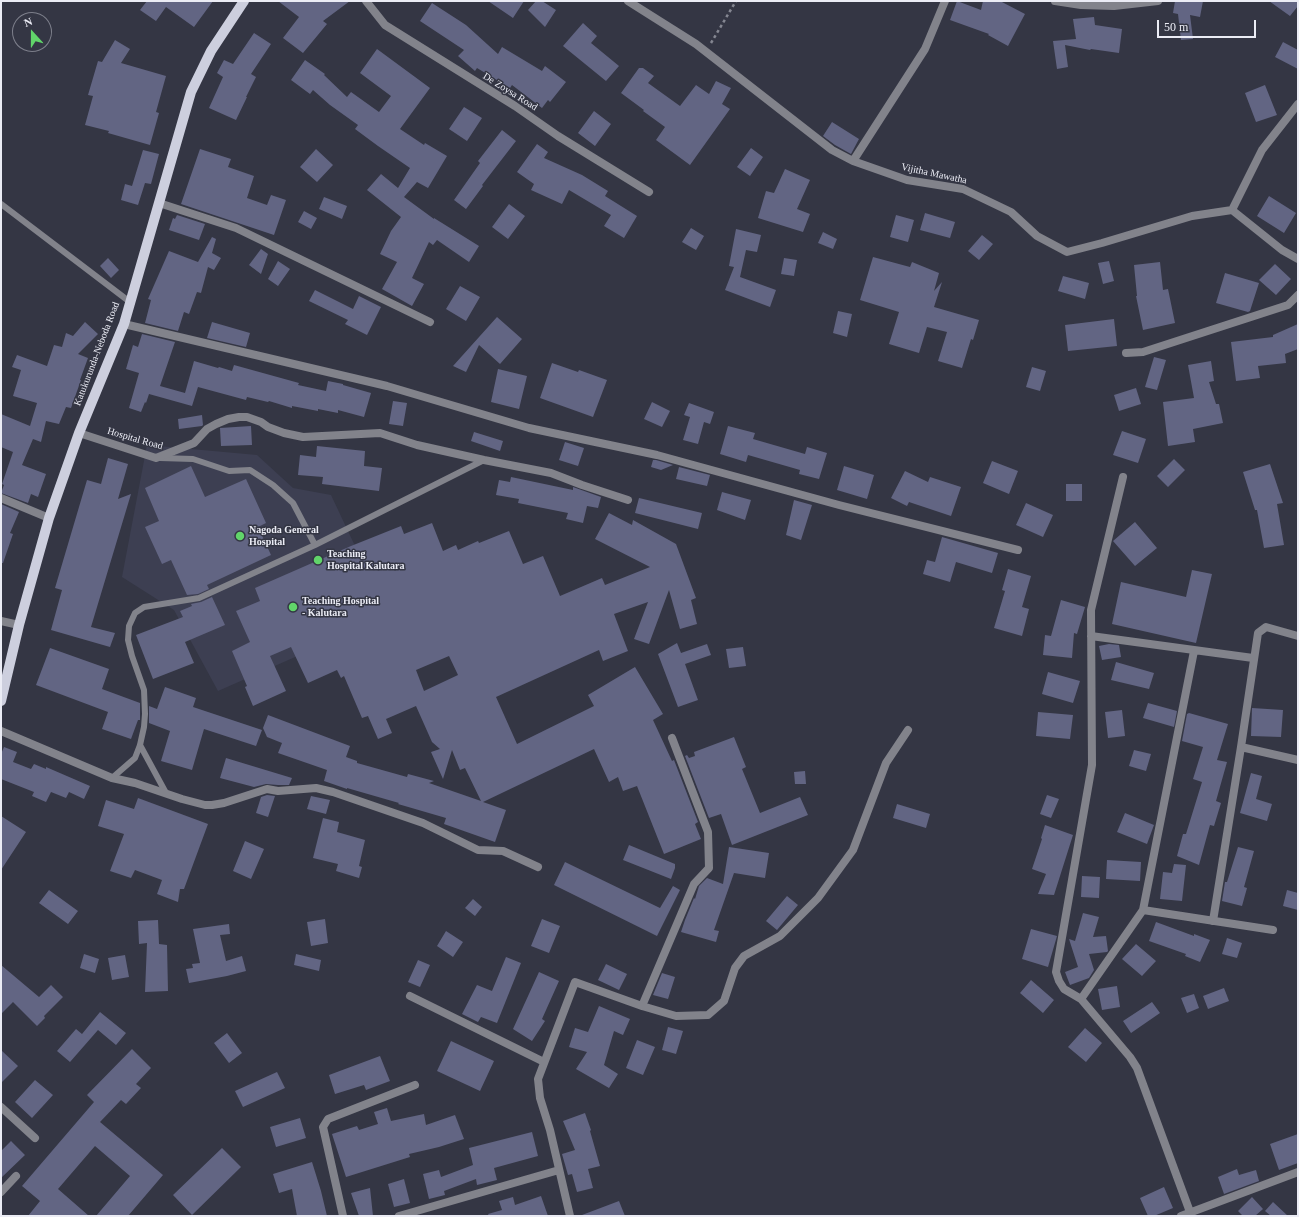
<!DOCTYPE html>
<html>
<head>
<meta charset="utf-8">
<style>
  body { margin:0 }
  #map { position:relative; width:1299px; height:1217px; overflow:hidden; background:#343644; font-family:Georgia,serif }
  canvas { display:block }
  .frame { position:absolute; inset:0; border:2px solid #ebecf5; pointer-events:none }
  .north { position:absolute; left:12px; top:12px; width:40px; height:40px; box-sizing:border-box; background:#343644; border:1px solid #7d7f8b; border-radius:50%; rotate:339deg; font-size:11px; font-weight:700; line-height:16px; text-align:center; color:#ebecf5 }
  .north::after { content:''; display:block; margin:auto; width:14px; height:18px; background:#61d46a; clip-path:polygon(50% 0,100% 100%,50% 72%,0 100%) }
  .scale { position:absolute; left:1157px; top:20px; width:99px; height:18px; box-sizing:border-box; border:2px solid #ebecf5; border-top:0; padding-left:5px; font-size:12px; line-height:14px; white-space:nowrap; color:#ebecf5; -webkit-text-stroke:3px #343644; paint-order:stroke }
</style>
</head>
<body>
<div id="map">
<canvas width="1299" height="1217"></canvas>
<div class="frame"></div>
<div class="north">N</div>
<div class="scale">50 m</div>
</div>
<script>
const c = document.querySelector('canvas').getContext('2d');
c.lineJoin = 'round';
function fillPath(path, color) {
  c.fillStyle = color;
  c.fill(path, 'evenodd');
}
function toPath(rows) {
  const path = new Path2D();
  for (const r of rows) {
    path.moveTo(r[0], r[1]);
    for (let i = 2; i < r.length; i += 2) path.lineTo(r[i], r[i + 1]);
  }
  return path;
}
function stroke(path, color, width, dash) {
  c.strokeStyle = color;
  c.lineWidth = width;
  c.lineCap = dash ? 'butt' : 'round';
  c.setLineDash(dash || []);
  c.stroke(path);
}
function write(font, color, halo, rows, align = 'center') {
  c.font = font + ' Georgia,serif';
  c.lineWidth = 3;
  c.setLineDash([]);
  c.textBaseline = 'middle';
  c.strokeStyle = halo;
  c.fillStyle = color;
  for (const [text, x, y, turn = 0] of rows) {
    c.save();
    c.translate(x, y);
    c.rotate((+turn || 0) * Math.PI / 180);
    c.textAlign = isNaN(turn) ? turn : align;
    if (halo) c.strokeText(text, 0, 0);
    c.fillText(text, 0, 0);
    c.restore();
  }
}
fillPath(toPath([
  [147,445,257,455,293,488,331,495,388,616,218,691,174,610,122,577]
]), '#3d3f52');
fillPath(toPath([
  [147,1,213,1,194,27,166,7,156,21,140,10],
  [278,1,350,1,323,21,327,24,303,53,283,38,299,17],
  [488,1,524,1,513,18],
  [536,1,542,1,556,10,545,27,528,10],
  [957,1,981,10,983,1,1000,1,1025,14,1008,46,988,35,989,34,950,20],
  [1175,1,1203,1,1200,17,1190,15,1193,39,1181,40,1178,14,1173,13],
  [1269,1,1298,1,1298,6,1290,16],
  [432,3,466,25,498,54,502,47,542,71,545,66,566,82,550,102,548,100,542,108,512,85,510,88,477,68,475,71,458,56,464,50,420,21],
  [1094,17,1095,25,1122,29,1119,53,1091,49,1090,50,1065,45,1068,67,1057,69,1053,41,1076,39,1073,19],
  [583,23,597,36,591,43,619,66,606,81,563,46],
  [254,33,271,44,251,74,256,77,246,97,247,97,236,120,209,108,223,77,217,73,224,60,233,64],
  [115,40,130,49,121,63,166,76,156,112,159,113,150,145,108,133,109,131,85,125,93,96,88,95,98,61,102,62],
  [1283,42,1298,50,1298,69,1275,57],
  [377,49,430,88,400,129,424,145,425,143,447,156,428,188,417,182,404,197,434,219,434,218,479,246,469,262,437,240,433,245,429,242,412,278,424,284,412,306,382,289,397,262,380,254,391,231,401,217,367,190,381,174,398,188,410,168,378,146,355,129,358,125,330,105,313,90,310,94,291,80,305,60,325,74,324,75,347,97,351,92,379,112,391,96,360,73],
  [639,68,643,68,654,76,648,83,680,106,696,85,709,94,716,81,731,88,722,104,730,109,690,165,656,140,665,127,643,111,644,110,621,93],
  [1265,85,1277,115,1256,122,1245,93],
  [464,107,482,118,467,141,449,129],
  [594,111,611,124,595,146,578,133],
  [832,122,859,139,851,154,835,145,823,136],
  [502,130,516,141,482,185,483,186,466,209,454,200,480,163,478,161],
  [537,144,548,152,544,158,582,175,608,191,605,196,637,216,624,238,604,226,611,215,569,190,562,204,531,190,534,184,517,172],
  [751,148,763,157,750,176,737,167],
  [200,149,231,159,228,167,254,176,247,198,267,205,271,195,286,200,274,235,181,204],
  [316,149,333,165,317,182,300,167],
  [143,150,159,154,151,184,145,183,138,205,121,200,125,184,132,186],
  [785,169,810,180,797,209,810,214,803,232,758,218,766,191,774,193],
  [1269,196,1296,213,1284,233,1257,216],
  [324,197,347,206,342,219,319,209],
  [509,204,525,216,508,239,492,227],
  [304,211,317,218,311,229,298,222],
  [925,213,955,222,950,238,920,230],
  [177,215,205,224,199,240,169,230,173,218,175,219],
  [896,215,914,220,908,242,890,237],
  [691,228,704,236,696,250,682,242],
  [736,229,761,235,757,252,746,250,740,277,776,290,770,307,725,290,734,267,729,266],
  [823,232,837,239,833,249,818,243],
  [982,235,993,244,979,260,968,251],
  [212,237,216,239,212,253,221,258,214,270,208,267,201,293,197,292,189,314,184,312,178,331,145,323,151,300,148,299,169,251,198,262],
  [261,249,268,254,261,274,249,265],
  [873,257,910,267,912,262,939,273,934,291,942,282,934,307,979,320,973,340,971,339,962,368,938,361,947,332,927,327,919,353,889,344,899,312,860,300],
  [108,258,119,270,111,278,100,266],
  [784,258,797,260,794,276,781,274],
  [278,261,290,269,278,286,268,279],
  [1109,261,1114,281,1103,284,1098,263],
  [1160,262,1163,290,1168,289,1175,323,1143,330,1136,296,1137,296,1134,265],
  [1275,264,1291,279,1276,295,1259,280],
  [1225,273,1259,283,1250,311,1248,312,1216,303],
  [1063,276,1089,283,1085,299,1058,291],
  [460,286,480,297,466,321,446,309],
  [315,290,353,309,359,296,381,307,367,335,345,324,348,320,309,301],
  [838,311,852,314,847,337,833,333],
  [497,317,522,339,500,364,479,345,466,372,453,366],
  [1114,319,1117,346,1068,351,1065,325],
  [85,322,98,334,78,354,88,358,80,380,81,380,71,408,66,407,59,424,46,421,41,442,33,439,22,465,46,474,38,497,31,494,28,503,1,493,4,485,2,484,13,452,1,447,1,414,30,426,37,403,13,396,21,370,12,367,17,355,47,366,54,345,62,347,66,333,73,336],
  [212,322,250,333,246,347,207,338],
  [1298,324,1298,349,1285,354,1286,363,1258,366,1260,378,1236,381,1231,342,1273,337,1273,335],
  [142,334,175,342,160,386,185,393,194,361,218,368,219,367,232,371,234,365,299,383,298,385,326,391,328,381,343,384,343,385,371,393,364,417,338,410,338,413,318,409,318,411,292,406,292,408,269,401,268,402,247,397,246,400,198,387,192,406,149,394,146,403,145,402,141,412,129,408,139,373,126,369,133,345,138,347],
  [1154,357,1166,360,1157,390,1145,387],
  [1211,361,1214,381,1209,382,1216,404,1219,404,1223,423,1193,429,1195,442,1168,446,1163,402,1194,398,1188,365],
  [552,363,578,372,579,370,607,380,593,417,540,398],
  [1032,367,1046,371,1040,391,1026,387],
  [498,369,527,376,519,409,491,402],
  [1136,388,1141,404,1119,411,1114,395],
  [393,401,407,403,403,426,389,424],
  [652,402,670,411,662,427,644,419],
  [689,403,714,412,710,424,704,422,698,444,683,440,690,417,684,415],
  [202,415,203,425,202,426,179,429,178,419],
  [251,426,252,445,221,446,220,428],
  [728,426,755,433,753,439,805,454,807,447,827,453,819,479,799,474,800,470,748,455,746,462,720,454],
  [1122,431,1146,439,1138,463,1113,455],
  [474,432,503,441,500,451,471,441],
  [565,442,584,448,578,466,559,460],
  [317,446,365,451,364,466,382,468,379,491,322,484,323,477,298,475,300,455,316,457],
  [108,458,128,464,118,499,131,494,91,627,115,633,110,647,51,630,62,590,55,588,87,480,101,484],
  [1174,459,1185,470,1168,487,1157,476],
  [653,460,656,460,673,465,661,470,651,467],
  [992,461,1018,471,1009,494,983,483],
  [1270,464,1283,503,1277,504,1284,545,1264,548,1257,510,1255,510,1243,472],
  [191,466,205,497,246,479,266,523,258,527,271,555,207,585,209,589,198,594,187,595,171,560,162,564,145,527,159,521,145,488],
  [844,466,874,475,867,499,837,490],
  [679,467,710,475,707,486,676,479],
  [905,471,928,482,930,477,961,487,951,516,909,502,907,506,891,498],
  [511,477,573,490,573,487,601,497,598,508,587,506,583,523,566,519,568,513,518,503,519,499,496,495,499,480,510,482],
  [1066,484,1082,484,1082,501,1066,501],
  [722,492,751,500,745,520,717,510],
  [639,498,702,513,698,529,635,513],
  [794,500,812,505,801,540,786,535],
  [1026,503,1053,515,1043,537,1016,525],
  [1,504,19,512,10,533,13,534,3,563,1,563],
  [609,513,632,525,633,520,676,544,696,598,691,600,697,624,680,629,669,590,649,644,634,639,648,602,614,614,628,651,603,661,599,650,496,697,517,744,594,706,588,695,635,667,663,714,653,720,672,761,674,760,698,822,695,824,701,839,664,854,637,786,623,791,618,777,609,782,594,749,483,802,506,810,495,842,444,824,446,818,398,804,399,803,347,788,347,789,324,781,327,770,278,753,282,743,267,737,263,728,268,715,350,746,346,757,357,761,357,763,407,777,408,774,434,781,429,783,481,801,465,768,460,770,452,750,443,779,431,752,440,749,432,742,416,706,386,719,392,733,378,739,368,716,362,718,344,676,341,678,337,670,308,683,291,647,270,656,286,691,253,706,245,687,247,686,232,651,250,642,236,611,260,601,255,588,351,546,401,526,404,534,432,523,443,551,456,545,458,550,478,541,479,543,509,531,523,564,543,556,560,596,602,578,605,585,650,567,595,539],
  [449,656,458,675,424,691,416,670],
  [1135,522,1157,548,1135,566,1113,541],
  [942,537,998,553,992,573,956,562,950,582,923,574,927,560,935,562],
  [1008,569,1031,576,1022,607,1029,609,1022,636,994,628,1005,591,1002,590],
  [1192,570,1212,574,1196,643,1112,624,1121,582,1186,597],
  [212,597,225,625,185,642,194,663,153,679,136,635,183,617,180,611,192,606,191,604,201,602],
  [1061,600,1085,607,1077,634,1074,633,1072,658,1043,655,1045,635,1051,636],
  [677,643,681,653,707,644,711,655,685,664,698,700,678,707,658,654],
  [1109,644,1119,645,1121,657,1102,660,1099,646],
  [743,647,746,666,729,668,726,649],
  [50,648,109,669,102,689,140,703,140,720,138,720,131,739,102,729,108,712,36,685],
  [1116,662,1154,673,1149,689,1111,680],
  [1048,672,1080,681,1073,703,1042,694],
  [165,687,196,698,193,707,262,730,256,746,204,729,192,770,161,761,170,731,149,723,149,706,157,709],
  [1148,703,1177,711,1174,727,1143,718],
  [1252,708,1283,710,1281,737,1251,736],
  [1122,710,1125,736,1108,738,1105,712],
  [1038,712,1073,715,1070,739,1036,736],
  [1189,713,1228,724,1217,760,1227,762,1216,801,1221,803,1214,826,1210,825,1199,865,1177,856,1183,834,1186,834,1202,782,1193,779,1203,747,1182,741,1187,714],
  [734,737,746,767,742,769,760,813,800,797,808,815,732,845,721,814,709,818,685,756,687,755,689,758,695,756,694,752],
  [4,747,17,752,13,762,31,769,34,764,46,769,46,767,90,786,84,799,69,792,66,798,51,792,46,802,32,796,34,792,1,779,1,754],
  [1134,750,1151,754,1146,771,1129,766],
  [226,758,292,778,289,785,278,785,266,784,254,787,220,778],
  [805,771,806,784,795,784,794,772],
  [1251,773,1262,776,1256,799,1272,804,1267,821,1240,813],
  [267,795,275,796,268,817,256,813,261,797],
  [1047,795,1059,799,1051,818,1040,814],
  [311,796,330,800,326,814,307,809],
  [138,798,208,824,184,889,180,889,178,902,157,894,162,880,135,870,131,878,110,871,124,834,98,826,106,800,134,809],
  [897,804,930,814,926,828,893,818],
  [1125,813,1154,825,1147,844,1117,832],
  [1,816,26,832,1,870],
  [323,818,339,822,337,832,365,840,359,866,362,867,359,878,336,871,338,864,313,858],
  [1045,825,1073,835,1054,895,1038,894,1046,874,1032,869,1042,839,1041,838],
  [245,841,264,849,251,879,233,871],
  [629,845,675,864,675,868,671,879,623,860],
  [729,847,769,853,765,878,734,873,714,930,719,931,716,942,681,932,685,920,694,898,695,899,699,886,707,878,723,884],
  [1238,847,1254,851,1244,887,1247,888,1242,906,1222,901,1225,882,1227,882],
  [1107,860,1141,862,1140,881,1106,879],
  [565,862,660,908,673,886,680,890,657,936,554,885],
  [1174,864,1186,865,1182,901,1160,899,1163,872,1172,873],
  [1082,876,1100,877,1099,898,1081,897],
  [49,890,78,911,68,924,39,903],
  [1287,890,1298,893,1298,910,1283,906],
  [787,896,798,905,777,930,766,921],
  [473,899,482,907,475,916,465,908],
  [1083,913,1099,917,1093,937,1106,936,1108,951,1107,952,1089,954,1094,970,1089,978,1070,985,1065,972,1078,967,1069,939,1075,941],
  [325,919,328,943,311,946,307,922],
  [542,919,560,926,549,953,531,946],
  [158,920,159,944,167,945,168,991,145,992,147,943,139,944,138,921],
  [1156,922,1194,936,1194,934,1210,940,1200,962,1185,956,1186,954,1149,941],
  [229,924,230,934,220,935,226,961,242,956,246,971,227,976,189,983,186,969,193,968,192,964,200,963,193,929],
  [1031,929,1057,936,1048,967,1022,959],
  [446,931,463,942,453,957,437,946],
  [1227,938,1242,943,1237,958,1222,954],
  [1136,944,1156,961,1142,976,1122,959],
  [84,954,99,959,95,973,80,968],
  [296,954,321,960,319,971,294,965],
  [125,955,129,977,112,980,108,958],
  [506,957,521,963,497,1023,481,1017,478,1022,462,1014,477,985,492,991],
  [418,960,430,965,420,987,408,982],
  [606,964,627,974,619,990,598,980],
  [1,965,39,997,51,985,63,997,44,1016,45,1018,37,1026,13,1002,1,1014],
  [539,972,559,981,542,1019,545,1021,532,1041,513,1029],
  [662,973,675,977,668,999,653,995],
  [1031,980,1054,1000,1043,1013,1020,993],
  [1117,986,1120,1007,1102,1010,1098,989],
  [1224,988,1229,1001,1208,1009,1203,996],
  [1194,994,1199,1008,1187,1013,1181,998],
  [1152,1002,1160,1013,1131,1033,1123,1021],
  [599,1006,630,1019,623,1035,614,1031,604,1065,618,1074,609,1088,576,1069,587,1052,569,1047,575,1028,588,1032],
  [100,1012,126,1033,116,1045,98,1030,70,1062,57,1051,76,1029,82,1034],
  [668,1027,683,1031,676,1054,662,1050],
  [1085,1028,1102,1043,1086,1062,1068,1047],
  [227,1033,242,1053,229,1063,214,1043],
  [637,1040,655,1047,643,1075,626,1068],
  [451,1041,494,1061,480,1091,437,1071],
  [132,1049,151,1068,136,1084,141,1088,126,1104,121,1100,100,1122,163,1175,128,1216,96,1216,130,1176,95,1146,58,1189,89,1216,28,1216,40,1201,22,1186,94,1102,87,1095],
  [1,1050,18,1066,1,1083],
  [380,1056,390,1081,366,1090,364,1085,335,1094,329,1075],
  [277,1072,285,1088,243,1107,235,1091],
  [35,1080,53,1095,32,1118,15,1102],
  [387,1108,391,1121,424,1114,426,1125,455,1115,464,1139,439,1147,409,1154,410,1157,346,1177,332,1134,357,1126,359,1130,378,1124,374,1112],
  [585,1113,591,1130,590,1131,600,1166,588,1169,593,1188,577,1192,572,1174,568,1175,562,1154,575,1150,563,1121],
  [300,1118,306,1138,276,1147,270,1127],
  [532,1132,538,1156,494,1168,497,1180,477,1185,476,1179,444,1191,445,1195,429,1199,423,1174,439,1170,441,1177,473,1165,469,1148],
  [1298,1134,1298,1163,1279,1170,1270,1144],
  [11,1141,25,1155,1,1178,1,1151],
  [222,1148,241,1167,192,1215,173,1195],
  [312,1162,321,1191,327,1216,297,1216,292,1189,279,1193,273,1174],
  [1237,1169,1239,1175,1256,1170,1259,1181,1224,1194,1218,1177],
  [404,1179,410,1203,394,1207,388,1184],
  [1164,1187,1173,1208,1154,1216,1148,1216,1140,1198],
  [370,1188,373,1216,359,1216,351,1193],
  [541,1196,548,1216,489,1216,488,1214,502,1210,499,1201,513,1197,515,1205],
  [1252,1197,1263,1209,1255,1216,1243,1216,1238,1211],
  [619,1201,625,1216,582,1216,582,1215],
  [1273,1202,1288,1216,1271,1216,1265,1211]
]), '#626583');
stroke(toPath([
  [711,43,736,1]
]), '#848691', 2.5, [3, 3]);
stroke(toPath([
  [1,204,130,302],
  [160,458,193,459,229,471,250,470,273,485,293,503,315,545],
  [140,745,166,793],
  [112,778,135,758,140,745,144,727,145,714,144,690,132,656,128,640,129,626,135,613,144,607,199,598,315,545,484,460]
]), '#82838b', 6);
stroke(toPath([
  [366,1,385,25,515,106,558,136,649,192],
  [628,1,696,44,832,150,853,161,907,180,963,189,1011,212,1037,236,1067,252,1102,243,1192,216,1232,210,1282,250,1298,259],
  [1055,1,1081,5,1114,6,1158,1],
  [853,161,925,49,945,1],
  [159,203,236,228,430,322],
  [1232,210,1262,150,1298,104],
  [124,324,387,386,529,428,657,455,839,505,1018,550],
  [1126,353,1143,352,1288,305,1298,295],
  [79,433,156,458,194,443,207,429,216,424,228,419,239,417,247,417,261,422,268,427,284,433,303,437,380,433,417,445,484,460,551,473,582,485,628,500],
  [1123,477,1091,610,1092,765,1056,972,1059,981,1064,989,1081,999,1130,1057,1137,1068,1190,1212],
  [1,498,49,518],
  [1,621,19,625],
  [1091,636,1253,658],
  [1,731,112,778,135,783,182,799,205,805,212,805,224,803,267,789,278,791,316,788,333,792,423,823,478,850,503,851,538,867],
  [1241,747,1298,760],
  [1143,910,1273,930],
  [1213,921,1241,747,1258,633,1266,627,1298,636],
  [410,996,544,1062],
  [1081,999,1143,910,1194,651],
  [642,1006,694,884,709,868,708,832,672,738],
  [1,1107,35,1138],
  [1,1192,16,1176],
  [343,1216,323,1127,328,1119,415,1085],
  [399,1216,559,1170],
  [570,1216,550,1130,540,1098,538,1079,575,982,642,1006,676,1016,708,1015,724,1001,735,968,744,956,780,936,818,898,853,850,886,763,908,730],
  [1181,1216,1298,1172]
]), '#82838b', 8);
stroke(toPath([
  [1,701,19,625,49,518,79,433,124,324,191,92,211,51,244,1]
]), '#cdcfde', 10);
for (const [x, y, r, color] of [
  [240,536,5,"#61d46a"],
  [318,560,5,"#61d46a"],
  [293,607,5,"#61d46a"]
]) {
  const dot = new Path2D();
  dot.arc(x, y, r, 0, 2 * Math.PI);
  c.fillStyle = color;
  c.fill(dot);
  stroke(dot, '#343644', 1.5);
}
write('10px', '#ebecf5', '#343644', [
  ["De Zoysa Road",510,92,32],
  ["Vijitha Mawatha",934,174,12],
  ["Katukurunda-Neboda Road",97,354,-69],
  ["Hospital Road",135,439,16]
]);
write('bold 10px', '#ebecf5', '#343644', [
  ["Nagoda General",249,530],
  ["Hospital",249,542],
  ["Teaching",327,554],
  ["Hospital Kalutara",327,566],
  ["Teaching Hospital",302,601],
  ["- Kalutara",302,613]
], 'left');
</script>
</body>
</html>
